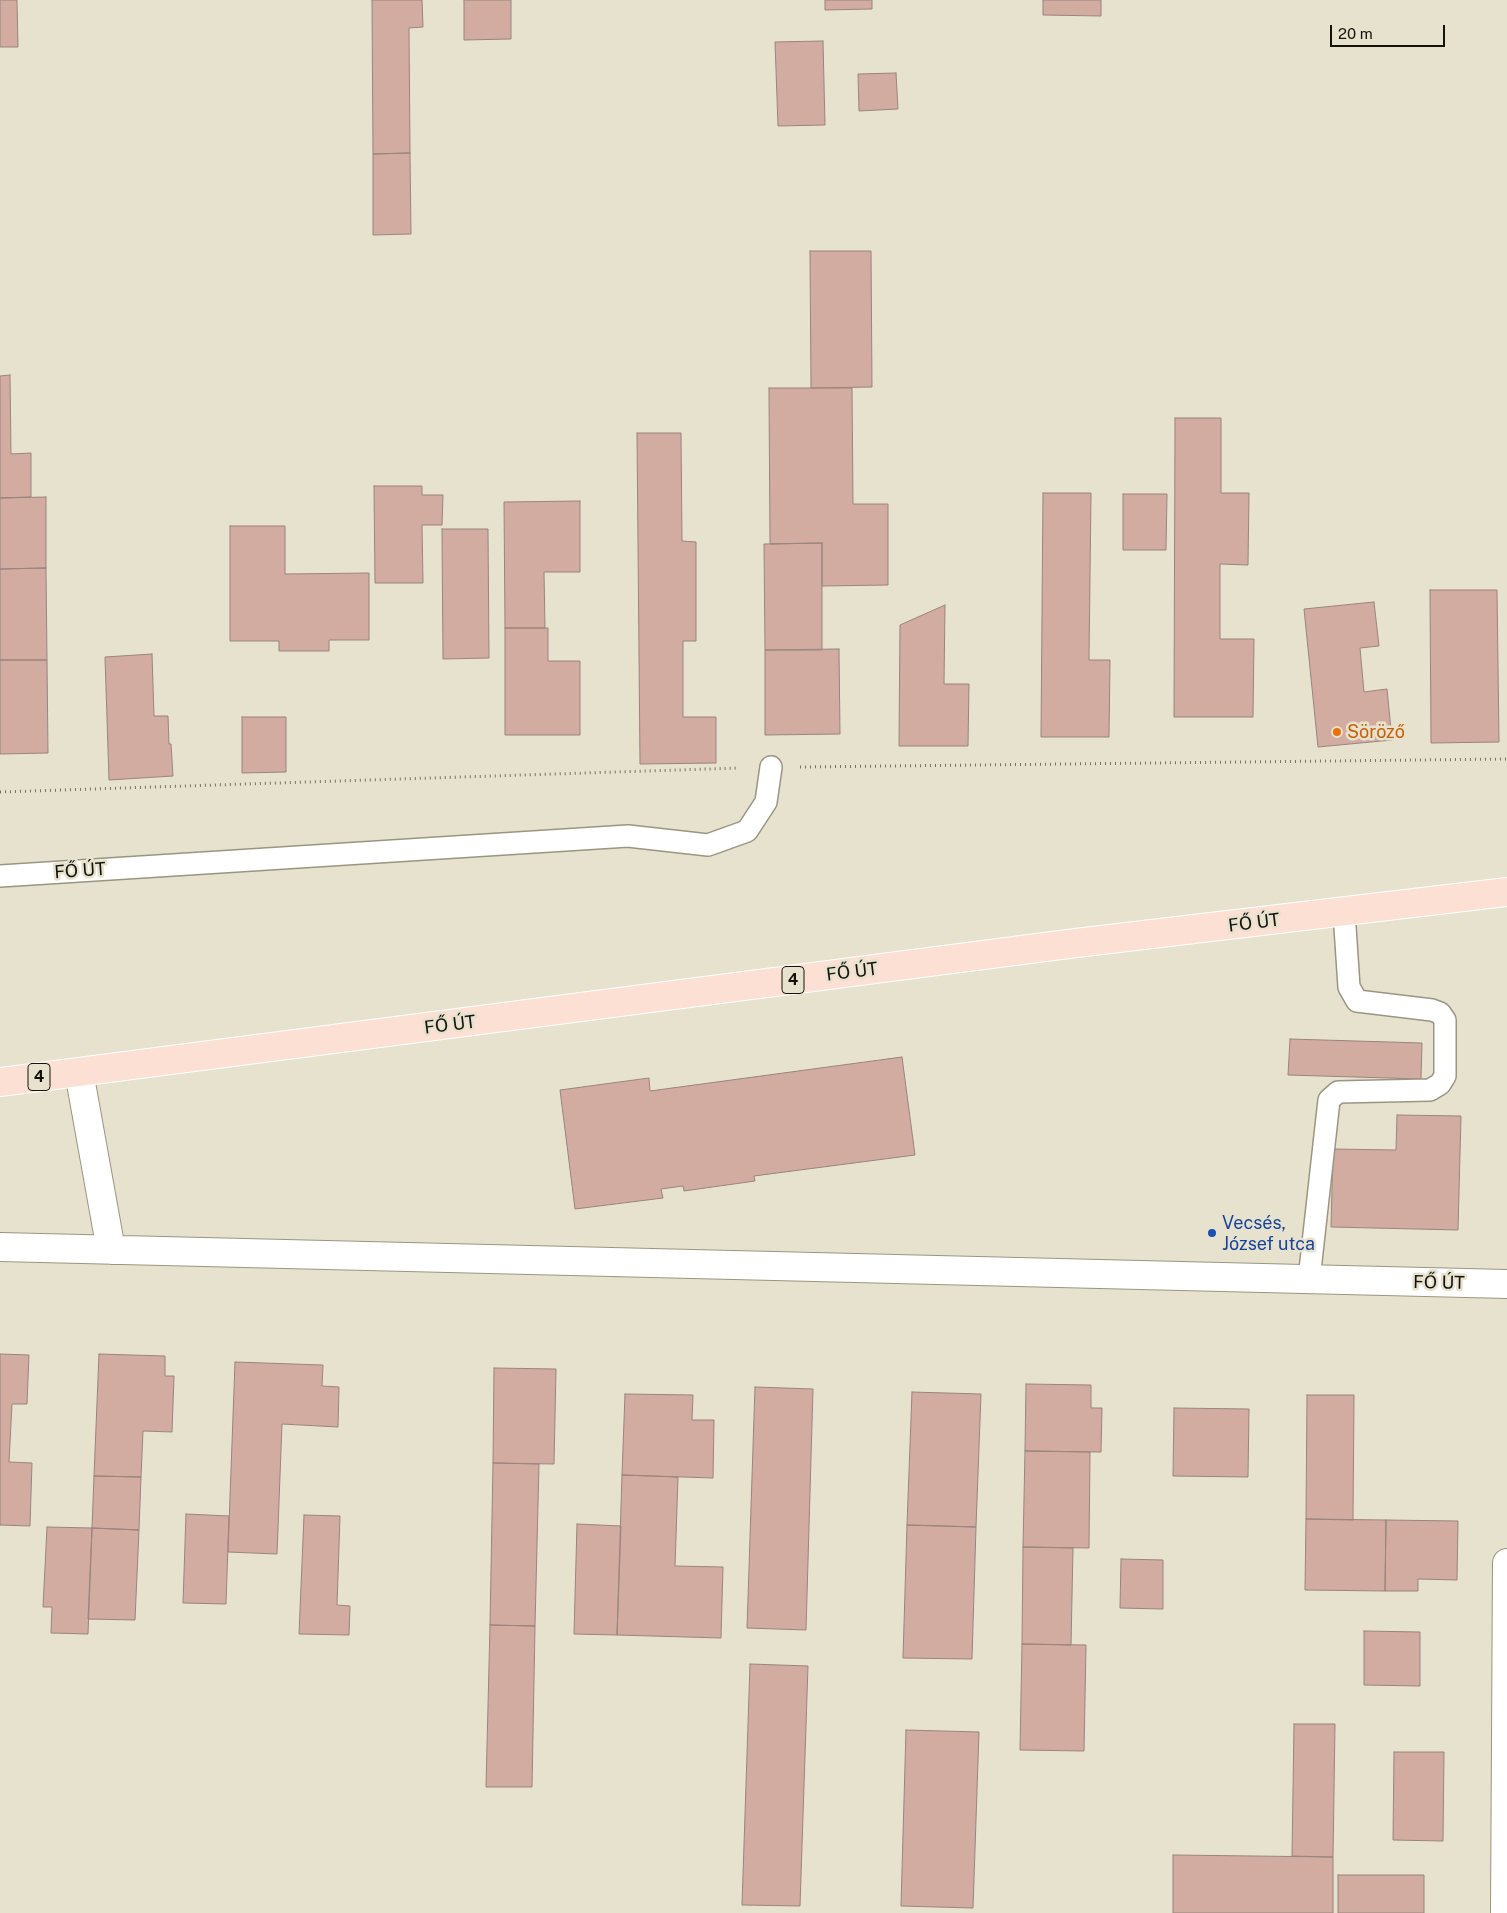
<!DOCTYPE html>
<html>
<head>
<meta charset="utf-8">
<style>
  body { margin:0 }
  #map { position:relative; width:1507px; height:1913px; overflow:hidden; background:#e7e2ce; font-family:"Public Sans",sans-serif }
  canvas { display:block }
  .scale { position:absolute; left:1330px; top:25px; width:115px; height:22px; box-sizing:border-box; border:2px solid #14120b; border-top:0; padding-left:6px; font-size:15px; line-height:18px; white-space:nowrap; color:#14120b; -webkit-text-stroke:4px #e7e2ce; paint-order:stroke }
</style>
</head>
<body>
<div id="map">
<canvas width="1507" height="1913"></canvas>
<div class="scale">20 m</div>
</div>
<script>
const c = document.querySelector('canvas').getContext('2d');
c.lineJoin = 'round';
function fillPath(path, color) {
  c.fillStyle = color;
  c.fill(path, 'evenodd');
}
function toPath(rows) {
  const path = new Path2D();
  for (const r of rows) {
    path.moveTo(r[0], r[1]);
    for (let i = 2; i < r.length; i += 2) path.lineTo(r[i], r[i + 1]);
  }
  return path;
}
function stroke(path, color, width, dash) {
  c.strokeStyle = color;
  c.lineWidth = width;
  c.lineCap = dash ? 'butt' : 'round';
  c.setLineDash(dash || []);
  c.stroke(path);
}
function write(font, color, halo, rows, align = 'center') {
  c.font = font + ' "Public Sans",sans-serif';
  c.lineWidth = 5;
  c.setLineDash([]);
  c.textBaseline = 'middle';
  c.strokeStyle = halo;
  c.fillStyle = color;
  for (const [text, x, y, turn = 0] of rows) {
    c.save();
    c.translate(x, y);
    c.rotate((+turn || 0) * Math.PI / 180);
    c.textAlign = isNaN(turn) ? turn : align;
    if (halo) c.strokeText(text, 0, 0);
    c.fillText(text, 0, 0);
    c.restore();
  }
}
const building = toPath([
  [0,0,17,0,18,47,0,47,0,0],
  [372,0,422,0,423,27,409,28,410,153,373,154,372,0],
  [464,0,511,0,511,39,464,40,464,0],
  [825,0,872,0,872,9,825,10,825,0],
  [1043,0,1101,0,1101,16,1043,15,1043,0],
  [823,41,825,125,778,126,775,42,823,41],
  [896,73,898,109,859,111,858,74,896,73],
  [410,153,411,234,373,235,373,154,410,153],
  [810,251,871,251,872,387,811,388,810,251],
  [10,375,11,454,31,453,31,497,0,498,0,376,10,375],
  [769,388,852,388,853,504,888,504,888,585,822,586,822,543,770,544,769,388],
  [1175,418,1221,418,1221,493,1249,493,1248,565,1220,564,1220,639,1254,639,1253,717,1174,717,1175,418],
  [637,433,681,433,682,541,696,542,696,641,683,641,683,717,716,717,716,763,640,764,637,433],
  [374,486,422,486,422,495,443,495,442,525,422,525,423,583,375,583,374,486],
  [1043,493,1091,493,1089,660,1110,660,1109,737,1041,737,1043,493],
  [1123,494,1167,494,1166,550,1123,550,1123,494],
  [46,497,46,568,0,569,0,498,46,497],
  [580,501,580,572,544,572,545,628,505,628,504,502,580,501],
  [230,526,285,526,285,574,369,573,369,640,329,640,329,651,279,651,279,641,230,641,230,526],
  [442,529,488,529,489,658,443,659,442,529],
  [822,543,822,650,765,650,764,544,822,543],
  [46,568,47,660,0,660,0,569,46,568],
  [1430,590,1497,590,1499,742,1431,743,1430,590],
  [1374,602,1379,646,1360,648,1364,692,1387,689,1392,740,1318,747,1304,609,1374,602],
  [945,605,944,684,969,684,968,746,899,746,900,625,945,605],
  [505,628,548,628,548,661,580,661,580,735,505,735,505,628],
  [839,649,840,734,765,735,765,650,839,649],
  [152,654,154,716,168,716,169,744,171,744,173,776,109,780,105,657,152,654],
  [0,660,47,660,48,753,0,754,0,660],
  [242,717,286,717,286,772,242,773,242,717],
  [1290,1039,1422,1043,1421,1079,1288,1075,1290,1039],
  [902,1057,915,1155,754,1176,755,1181,684,1191,683,1186,661,1189,663,1198,575,1209,560,1090,649,1078,650,1091,902,1057],
  [1397,1115,1461,1116,1458,1230,1331,1227,1333,1149,1396,1150,1397,1115],
  [0,1354,29,1355,27,1404,12,1404,9,1462,32,1463,30,1526,0,1525,0,1354],
  [99,1354,165,1356,165,1376,174,1376,172,1432,143,1431,141,1477,94,1476,99,1354],
  [235,1362,323,1365,322,1386,339,1387,338,1427,282,1424,277,1554,228,1552,235,1362],
  [494,1368,556,1369,554,1464,493,1463,494,1368],
  [1026,1384,1091,1385,1091,1408,1102,1408,1101,1452,1025,1451,1026,1384],
  [755,1387,813,1389,806,1630,747,1628,755,1387],
  [912,1392,981,1394,976,1527,907,1525,912,1392],
  [625,1394,693,1395,692,1420,714,1420,713,1478,622,1475,625,1394],
  [1307,1395,1354,1395,1353,1520,1306,1519,1307,1395],
  [1174,1408,1249,1409,1248,1477,1173,1476,1174,1408],
  [1025,1451,1090,1452,1089,1548,1023,1547,1025,1451],
  [493,1463,539,1464,535,1626,490,1625,493,1463],
  [622,1475,678,1477,675,1566,723,1567,721,1638,617,1635,622,1475],
  [94,1476,141,1477,139,1530,92,1528,94,1476],
  [186,1514,229,1516,226,1604,183,1603,186,1514],
  [304,1515,340,1516,337,1605,350,1606,349,1635,299,1634,304,1515],
  [1306,1519,1386,1520,1385,1591,1305,1590,1306,1519],
  [1386,1520,1458,1521,1457,1580,1418,1579,1418,1591,1385,1591,1386,1520],
  [577,1524,621,1526,617,1635,574,1634,577,1524],
  [907,1525,976,1527,972,1659,903,1658,907,1525],
  [47,1527,92,1528,88,1634,51,1633,52,1607,43,1607,47,1527],
  [92,1528,139,1530,135,1620,88,1619,92,1528],
  [1023,1547,1073,1548,1071,1645,1022,1644,1023,1547],
  [1121,1559,1163,1560,1163,1609,1120,1608,1121,1559],
  [490,1625,535,1626,532,1787,486,1787,490,1625],
  [1364,1631,1420,1632,1420,1686,1364,1685,1364,1631],
  [1022,1644,1086,1645,1084,1751,1020,1750,1022,1644],
  [750,1664,808,1666,800,1906,742,1905,750,1664],
  [1294,1724,1335,1724,1333,1857,1292,1856,1294,1724],
  [906,1730,979,1732,973,1908,901,1906,906,1730],
  [1394,1752,1444,1752,1443,1841,1393,1840,1394,1752],
  [1173,1855,1333,1857,1333,1913,1173,1913,1173,1855],
  [1338,1875,1424,1875,1424,1913,1338,1913,1338,1875]
]);
fillPath(building, '#d2aba1');
stroke(building, '#99847e', 1);
const service = toPath([
  [0,876,628,836,708,845,747,831,766,802,771,767],
  [1309,1279,1329,1100,1338,1092,1430,1090,1440,1084,1445,1076,1445,1020,1440,1013,1432,1010,1357,1001,1349,987,1344,912]
]);
const minor = toPath([
  [79,1072,111,1250],
  [0,1247,1507,1284],
  [1505,1913,1507,1563]
]);
const primary = toPath([
  [0,1082,1076,943,1507,892]
]);
stroke(service, '#9a9582', 24);
stroke(minor, '#9a9582', 30);
stroke(primary, '#fff', 30);
stroke(toPath([
  [800,767,1507,759],
  [0,792,739,768]
]), '#757265', 3, [1, 4]);
stroke(service, '#fff', 21);
stroke(minor, '#fff', 28);
stroke(primary, '#fbe0d3', 28);
for (const [x, y, r, color] of [
  [1337,732,5,"#e8710a"],
  [1212,1233,5,"#1a4fb4"]
]) {
  const dot = new Path2D();
  dot.arc(x, y, r, 0, 2 * Math.PI);
  c.fillStyle = color;
  c.fill(dot);
  stroke(dot, '#e7e2ce', 2);
}
for (const [x, y, w] of [
  [793,980,22],
  [39,1077,22]
]) {
  const box = new Path2D();
  box.roundRect(x - w / 2, y - 13.5, w, 27, 4);
  c.fillStyle = '#e7e2ce';
  c.fill(box);
  stroke(box, '#14120b', 1);
}
write('bold 16px', '#14120b', null, [
  ["4",793,980],
  ["4",39,1077]
]);
write('18px', '#c56008', '#e7e2ce', [
  ["Söröző",1347,732]
], 'left');
write('18px', '#14120b', '#e7e2ce', [
  ["FŐ ÚT",80,871,-4],
  ["FŐ ÚT",1254,923,-7],
  ["FŐ ÚT",852,972,-7],
  ["FŐ ÚT",450,1025,-7],
  ["FŐ ÚT",1439,1283,1]
]);
write('18px', '#164399', '#e7e2ce', [
  ["Vecsés,",1222,1223],
  ["József utca",1222,1244]
], 'left');
</script>
</body>
</html>
